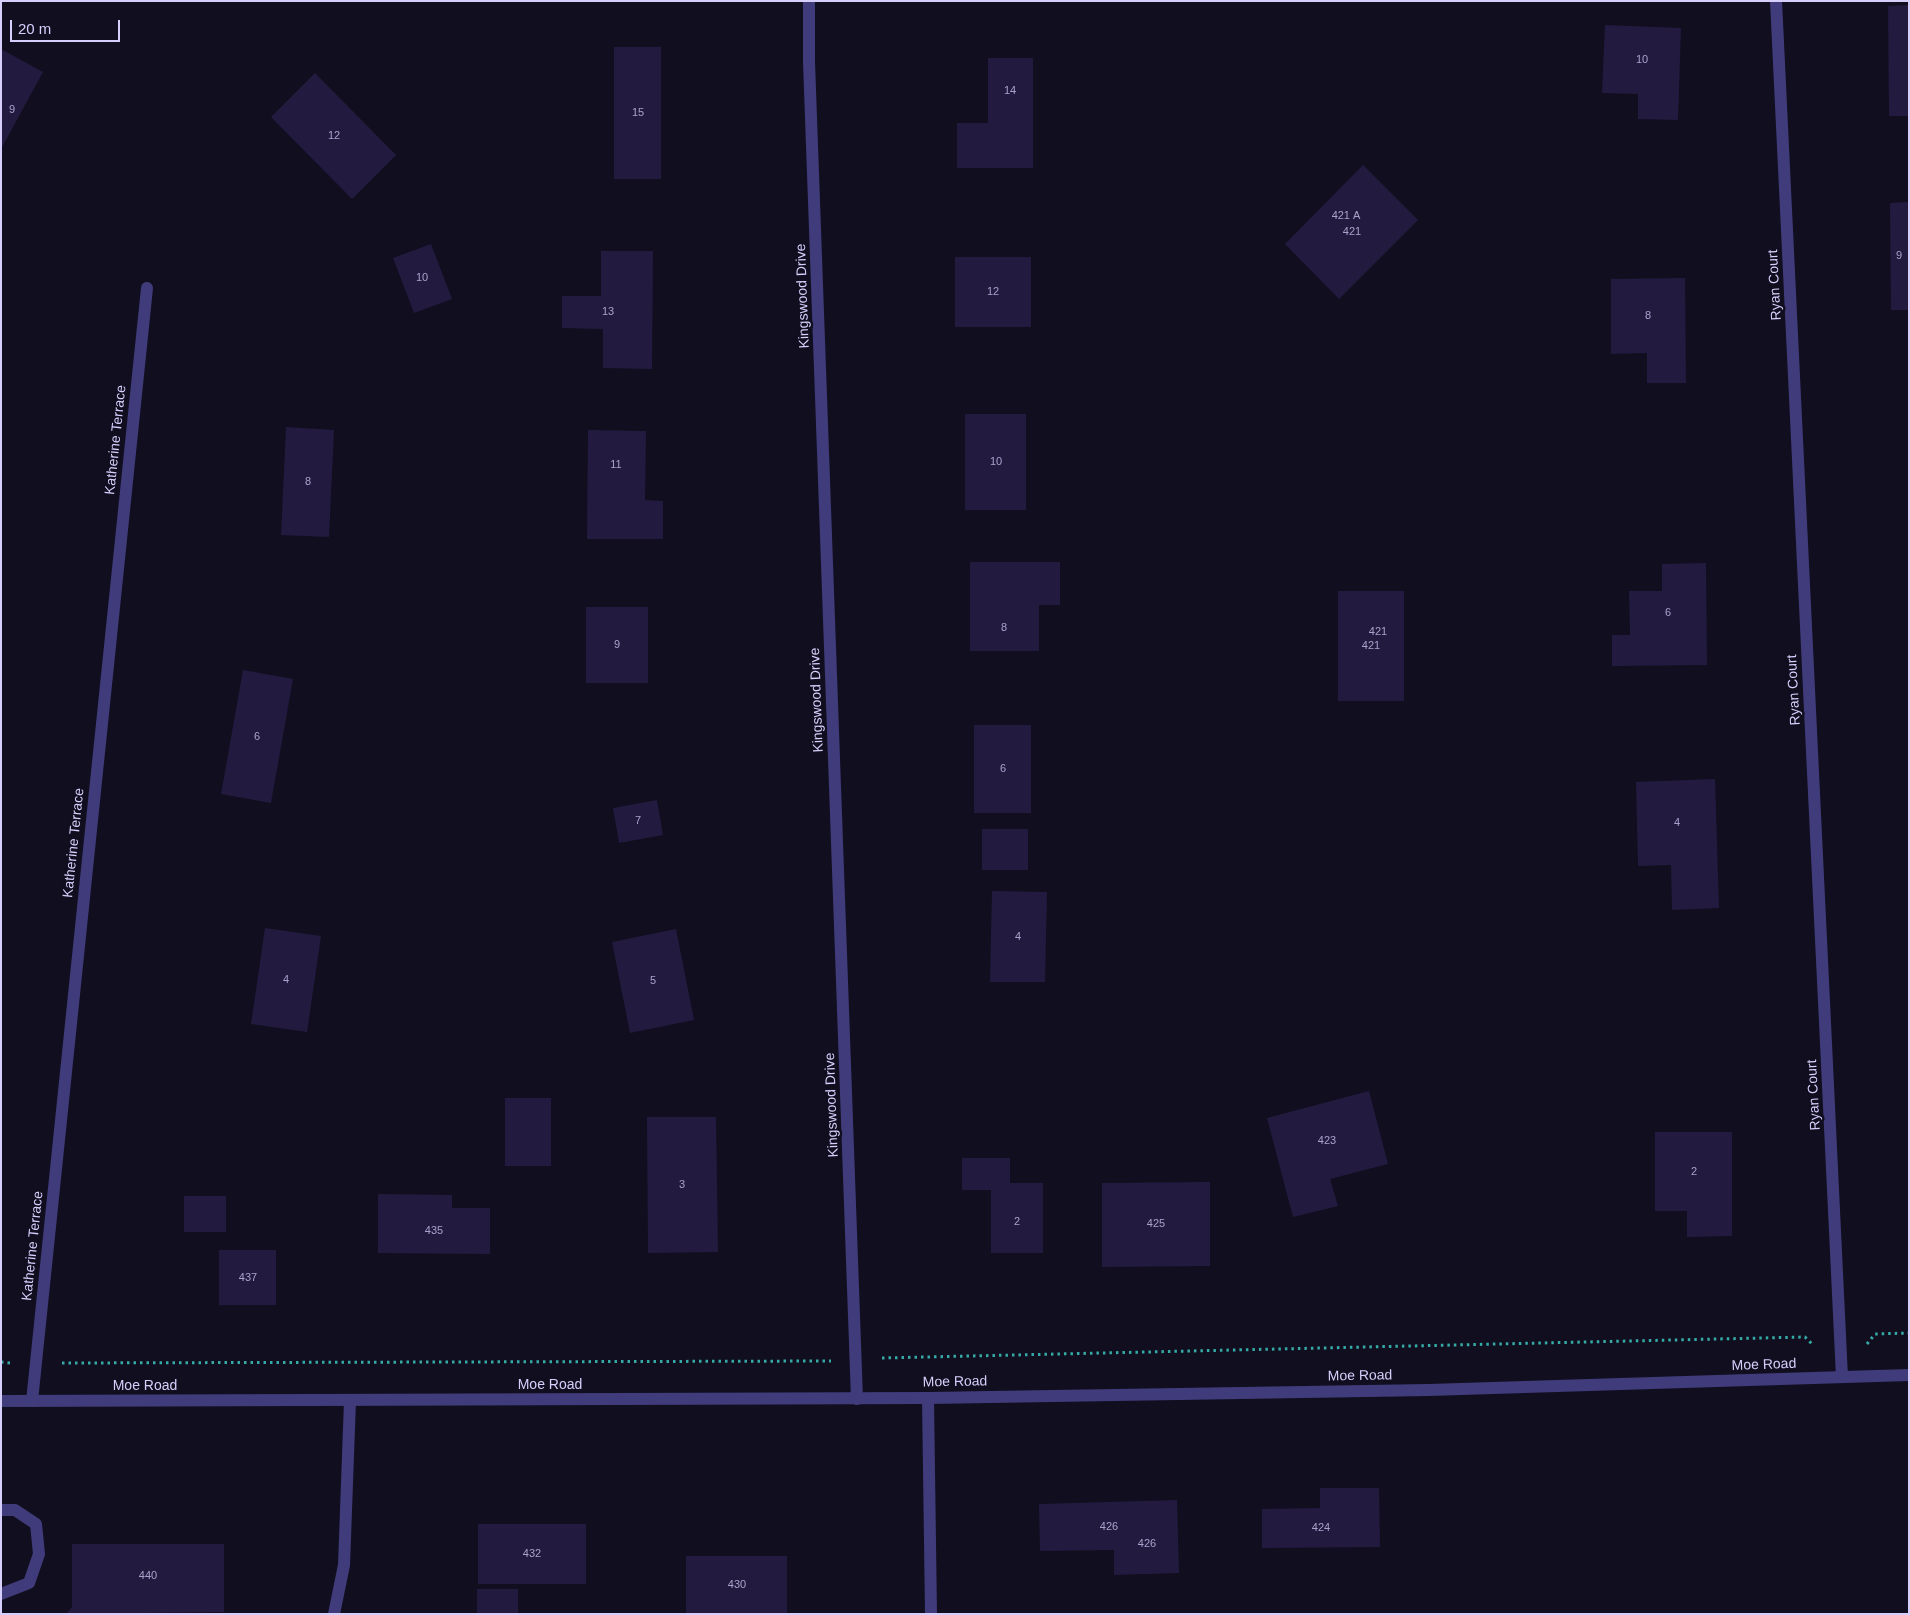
<!DOCTYPE html>
<html>
<head>
<meta charset="utf-8">
<style>
  body { margin:0 }
  #map { position:relative; width:1910px; height:1615px; overflow:hidden; background:#110e1f; font-family:Arial,sans-serif }
  canvas { display:block }
  .frame { position:absolute; inset:0; border:2px solid #d6cffc; pointer-events:none }
  .scale { position:absolute; left:10px; top:20px; width:110px; height:22px; box-sizing:border-box; border:2px solid #d6cffc; border-top:0; padding-left:6px; font-size:15px; line-height:18px; white-space:nowrap; color:#d6cffc; -webkit-text-stroke:4px #110e1f; paint-order:stroke }
</style>
</head>
<body>
<div id="map">
<canvas width="1910" height="1615"></canvas>
<div class="frame"></div>
<div class="scale">20 m</div>
</div>
<script>
const c = document.querySelector('canvas').getContext('2d');
c.lineJoin = 'round';
function fillPath(path, color) {
  c.fillStyle = color;
  c.fill(path, 'evenodd');
}
function toPath(rows) {
  const path = new Path2D();
  for (const r of rows) {
    path.moveTo(r[0], r[1]);
    for (let i = 2; i < r.length; i += 2) path.lineTo(r[i], r[i + 1]);
  }
  return path;
}
function stroke(path, color, width, dash) {
  c.strokeStyle = color;
  c.lineWidth = width;
  c.lineCap = dash ? 'butt' : 'round';
  c.setLineDash(dash || []);
  c.stroke(path);
}
function write(font, color, halo, rows, align = 'center') {
  c.font = font + ' Arial,sans-serif';
  c.lineWidth = 5;
  c.setLineDash([]);
  c.textBaseline = 'middle';
  c.strokeStyle = halo;
  c.fillStyle = color;
  for (const [text, x, y, turn = 0] of rows) {
    c.save();
    c.translate(x, y);
    c.rotate((+turn || 0) * Math.PI / 180);
    c.textAlign = isNaN(turn) ? turn : align;
    if (halo) c.strokeText(text, 0, 0);
    c.fillText(text, 0, 0);
    c.restore();
  }
}
fillPath(toPath([
  [1909,5,1909,116,1889,116,1888,6],
  [1605,25,1681,28,1678,120,1638,119,1638,94,1602,93],
  [614,47,661,47,661,179,614,179],
  [1,49,43,72,1,149],
  [988,58,1033,58,1033,168,957,168,957,123,988,123],
  [315,73,396,155,352,199,271,117],
  [1363,165,1418,220,1339,299,1285,244],
  [1909,202,1909,310,1891,310,1890,203],
  [431,244,452,299,414,313,393,258],
  [601,251,653,251,652,369,603,368,603,329,562,328,562,296,601,296],
  [955,257,1031,257,1031,327,955,327],
  [1685,278,1686,383,1647,383,1647,353,1611,354,1611,279],
  [965,414,1026,414,1026,510,965,510],
  [286,427,334,430,329,537,281,535],
  [588,430,646,431,645,500,663,501,663,539,587,539],
  [970,562,1060,562,1060,605,1039,605,1039,651,970,651],
  [1706,563,1707,665,1612,666,1612,635,1630,635,1629,591,1662,591,1662,564],
  [1338,591,1404,591,1404,701,1338,701],
  [586,607,648,607,648,683,586,683],
  [243,670,293,679,271,803,221,794],
  [974,725,1031,725,1031,813,974,813],
  [1715,779,1719,908,1672,910,1671,865,1638,866,1636,782],
  [657,800,663,835,619,843,613,808],
  [982,829,1028,829,1028,870,982,870],
  [992,891,1047,892,1045,982,990,982],
  [265,928,321,936,307,1032,251,1024],
  [676,929,694,1020,630,1033,612,942],
  [1369,1091,1388,1164,1330,1179,1338,1206,1293,1217,1267,1118],
  [505,1098,551,1098,551,1166,505,1166],
  [647,1117,716,1117,718,1252,648,1253],
  [1655,1132,1732,1132,1732,1236,1687,1237,1687,1211,1655,1211],
  [962,1158,1010,1158,1010,1183,1043,1183,1043,1253,991,1253,991,1190,962,1190],
  [1210,1182,1210,1266,1102,1267,1102,1183],
  [378,1194,452,1195,452,1208,490,1208,490,1254,378,1253],
  [184,1196,226,1196,226,1232,184,1232],
  [219,1250,276,1250,276,1305,219,1305],
  [1320,1488,1379,1488,1380,1547,1262,1548,1262,1509,1320,1508],
  [1177,1500,1179,1573,1114,1575,1114,1550,1040,1551,1039,1504],
  [478,1524,586,1524,586,1584,478,1584],
  [72,1544,224,1544,224,1612,66,1614,72,1607],
  [686,1556,787,1556,787,1613,686,1613],
  [477,1589,518,1589,518,1614,477,1614]
]), '#231b3f');
stroke(toPath([
  [1867,1344,1875,1334,1909,1333],
  [882,1358,1805,1337,1814,1346],
  [1,1362,11,1363],
  [62,1363,831,1361]
]), '#35aaa6', 3, [2.5, 4]);
stroke(toPath([
  [928,1398,931,1614],
  [1,1510,15,1510,36,1524,39,1554,29,1583,1,1594],
  [334,1614,344,1565,350,1401]
]), '#403c7c', 12);
stroke(toPath([
  [809,1,809,62,857,1399],
  [1776,1,1842,1377],
  [32,1401,147,288]
]), '#403c7c', 12);
stroke(toPath([
  [1,1401,928,1398,1429,1390,1909,1375]
]), '#403c7c', 12);
write('11px', '#a9a2cd', null, [
  ["10",1642,60],
  ["14",1010,91],
  ["9",12,110],
  ["15",638,113],
  ["12",334,136],
  ["421 A",1346,216],
  ["421",1352,232],
  ["9",1899,256],
  ["10",422,278],
  ["12",993,292],
  ["13",608,312],
  ["8",1648,316],
  ["10",996,462],
  ["11",616,465],
  ["8",308,482],
  ["6",1668,613],
  ["8",1004,628],
  ["421",1378,632],
  ["9",617,645],
  ["421",1371,646],
  ["6",257,737],
  ["6",1003,769],
  ["7",638,821],
  ["4",1677,823],
  ["4",1018,937],
  ["4",286,980],
  ["5",653,981],
  ["423",1327,1141],
  ["2",1694,1172],
  ["3",682,1185],
  ["2",1017,1222],
  ["425",1156,1224],
  ["435",434,1231],
  ["437",248,1278],
  ["426",1109,1527],
  ["424",1321,1528],
  ["426",1147,1544],
  ["432",532,1554],
  ["440",148,1576],
  ["430",737,1585]
]);
write('14px', '#d6cffc', '#110e1f', [
  ["Ryan Court",1775,285,-93],
  ["Kingswood Drive",803,296,-92],
  ["Katherine Terrace",116,440,-84],
  ["Ryan Court",1794,690,-93],
  ["Kingswood Drive",817,700,-92],
  ["Katherine Terrace",74,843,-84],
  ["Ryan Court",1814,1095,-93],
  ["Kingswood Drive",832,1105,-92],
  ["Katherine Terrace",33,1246,-84],
  ["Moe Road",1764,1365,-2],
  ["Moe Road",1360,1376,-1],
  ["Moe Road",955,1382,-1],
  ["Moe Road",550,1385],
  ["Moe Road",145,1386]
]);
</script>
</body>
</html>
